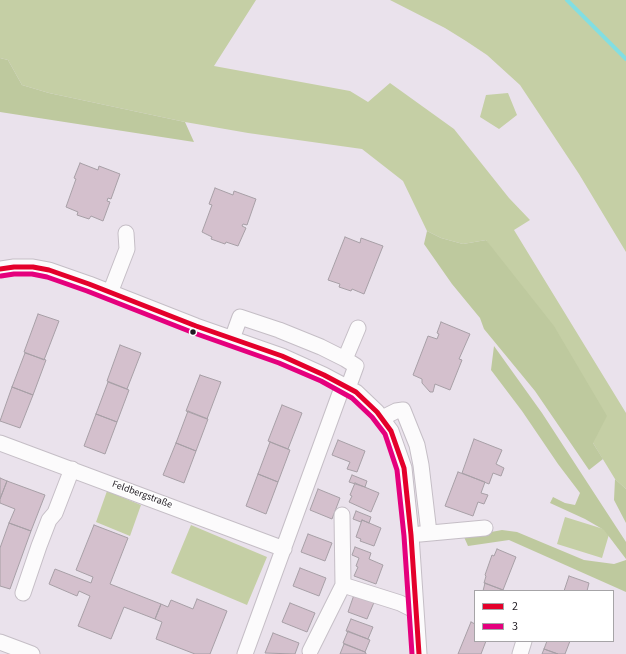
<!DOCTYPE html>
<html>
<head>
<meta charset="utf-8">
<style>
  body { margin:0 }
  #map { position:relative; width:626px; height:654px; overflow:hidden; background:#eae2ec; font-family:"Source Sans 3",sans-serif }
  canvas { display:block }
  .legend { position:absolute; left:474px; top:590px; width:140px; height:52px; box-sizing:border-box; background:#fff; border:1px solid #a6a4a7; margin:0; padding:5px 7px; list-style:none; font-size:12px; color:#201b22 }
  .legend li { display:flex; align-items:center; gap:8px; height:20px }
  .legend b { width:20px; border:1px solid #a6a4a7 }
</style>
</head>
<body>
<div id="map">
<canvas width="626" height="654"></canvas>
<ul class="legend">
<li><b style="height:5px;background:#e4002b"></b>2</li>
<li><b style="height:5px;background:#e5007d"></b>3</li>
</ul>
</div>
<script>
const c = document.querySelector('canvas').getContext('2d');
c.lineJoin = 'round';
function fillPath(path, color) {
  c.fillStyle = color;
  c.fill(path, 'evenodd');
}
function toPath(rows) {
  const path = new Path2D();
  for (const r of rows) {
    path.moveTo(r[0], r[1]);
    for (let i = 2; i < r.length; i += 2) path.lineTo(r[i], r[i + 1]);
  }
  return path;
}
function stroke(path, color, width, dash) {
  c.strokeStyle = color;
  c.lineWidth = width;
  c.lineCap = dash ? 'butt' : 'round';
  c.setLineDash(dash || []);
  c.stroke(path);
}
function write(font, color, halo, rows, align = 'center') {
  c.font = font + ' "Source Sans 3",sans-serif';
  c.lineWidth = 3;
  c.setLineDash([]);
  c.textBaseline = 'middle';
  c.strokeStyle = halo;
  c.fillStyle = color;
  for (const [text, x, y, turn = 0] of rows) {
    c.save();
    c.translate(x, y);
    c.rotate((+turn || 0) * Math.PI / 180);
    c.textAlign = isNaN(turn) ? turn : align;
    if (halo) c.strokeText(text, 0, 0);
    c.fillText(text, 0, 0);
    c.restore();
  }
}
fillPath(toPath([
  [0,0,256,0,214,66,350,91,368,102,390,83,454,129,509,198,530,220,514,230,626,413,626,489,615,479,593,443,486,240,463,244,441,238,427,231,403,181,362,149,248,133,185,122,49,93,22,85,8,60,0,58],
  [390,0,626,0,626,252,579,174,520,85,487,55,466,41,445,28],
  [508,93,517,115,499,129,480,117,486,95],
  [107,491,141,505,130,536,96,522],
  [565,517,610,531,602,558,557,544],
  [191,525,267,557,247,605,171,573]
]), '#c5cfa5');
fillPath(toPath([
  [0,58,8,60,22,85,49,93,185,122,194,142,0,112],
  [427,231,441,238,463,244,486,240,554,326,607,416,593,443,603,459,589,470,535,391,484,329,480,318,452,284,424,244],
  [494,346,542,413,626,542,626,559,604,530,585,519,550,503,553,497,565,503,575,505,580,493,558,464,522,411,491,370],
  [615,479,626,489,626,523,614,500],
  [502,530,517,532,584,560,614,564,626,560,626,592,509,540,468,546,464,537]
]), '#bec99e');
stroke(toPath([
  [567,0,626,59]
]), '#82dee2', 4);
const building = toPath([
  [80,163,98,170,99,166,120,174,111,199,108,198,107,201,110,202,103,221,91,216,89,219,77,215,78,212,66,207,76,179,74,178,80,163],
  [215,188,233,195,234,191,256,199,247,225,243,224,242,226,246,228,238,246,226,242,225,244,211,239,212,237,202,232,212,205,209,204,215,188],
  [345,237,360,243,361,238,383,246,364,294,352,289,351,291,339,287,340,284,328,280,345,237],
  [38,314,59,321,44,360,24,352,38,314],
  [441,322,470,334,459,359,462,360,450,390,435,384,433,392,430,392,422,383,422,379,413,375,428,336,437,339,439,334,437,333,441,322],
  [120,345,141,353,127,389,107,381,120,345],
  [25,353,46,360,33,395,12,387,25,353],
  [200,375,221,382,207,419,186,411,200,375],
  [108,382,129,390,117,422,96,414,108,382],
  [12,387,33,395,20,428,0,421,12,387],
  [282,405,302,413,288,449,268,441,282,405],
  [188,411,208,419,196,451,176,443,188,411],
  [96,414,117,422,105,454,84,446,96,414],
  [474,439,502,450,496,464,504,468,501,476,493,473,489,484,462,473,474,439],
  [338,440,365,451,357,472,347,469,350,462,332,455,338,440],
  [270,442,290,450,278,482,258,474,270,442],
  [176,443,196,451,184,483,163,475,176,443],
  [458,472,485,482,481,493,488,495,484,504,478,502,473,516,445,506,458,472],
  [258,474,278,482,266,514,246,506,258,474],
  [352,475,367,481,365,487,349,482,352,475],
  [0,478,7,481,0,499,0,478],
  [7,481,45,495,31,531,9,523,15,509,0,503,0,499,7,481],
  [355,483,379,493,371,512,349,502,352,496,350,495,355,483],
  [318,489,340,498,332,519,310,510,318,489],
  [356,511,371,517,369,523,362,520,361,522,353,519,356,511],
  [362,520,381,528,374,546,360,541,361,539,356,537,362,520],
  [9,523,31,531,10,589,0,586,0,548,9,523],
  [94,525,128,538,110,584,161,604,155,619,124,607,111,639,78,626,90,596,79,591,77,596,49,584,55,569,91,583,93,577,76,570,94,525],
  [308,534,332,543,325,561,301,552,308,534],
  [355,547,371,553,369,559,383,565,376,584,354,576,358,567,356,566,359,558,352,555,355,547],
  [497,549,516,557,503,590,484,583,486,576,485,575,492,555,494,556,497,549],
  [300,568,326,578,319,596,293,586,300,568],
  [569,576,589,583,587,591,564,591,569,576],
  [485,583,503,590,505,591,483,591,485,583],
  [355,592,375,600,367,619,348,612,355,592],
  [197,599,227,611,210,654,195,654,156,639,162,622,155,619,161,604,168,607,171,600,193,609,197,599],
  [290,603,315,613,307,632,282,622,290,603],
  [351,619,373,627,368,639,346,631,351,619],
  [471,622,475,624,475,641,486,641,481,654,458,654,471,622],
  [348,631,370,640,365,652,343,643,348,631],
  [273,633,299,643,295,654,265,653,273,633],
  [547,641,570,641,565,654,558,654,544,649,547,641],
  [344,644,365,652,366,653,366,654,340,654,344,644],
  [544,649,558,654,542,654,544,649]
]);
fillPath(building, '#d4c0cd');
stroke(building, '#a79fa6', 1);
const minor = toPath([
  [0,269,14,267,33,267,49,270,89,284,196,326,282,356,324,375,356,392,377,412,391,431,404,468,411,535,419,654],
  [110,293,127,249,126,233],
  [232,339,240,317,279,330,321,347,345,359,356,366,348,388],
  [345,359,358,328],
  [382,418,396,411,403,410,417,445,421,465,429,533],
  [0,443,284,549],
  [342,515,343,585],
  [420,534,485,528],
  [23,593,39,546,49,520,55,513,72,469],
  [0,642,32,654],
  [310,651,343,585,400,603,416,611],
  [245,654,343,385],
  [520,654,524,641]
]);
stroke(minor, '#c5bec6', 17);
stroke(minor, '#fcfbfc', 15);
stroke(toPath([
  [0,269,14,267,33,267,49,270,89,284,196,326,282,356,324,375,356,392,377,412,391,431,404,468,411,535,419,654]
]), '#e4002b', 5);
stroke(toPath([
  [1,276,14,274,32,274,47,277,87,291,194,333,279,363,321,381,352,398,372,417,385,434,397,470,404,536,412,654]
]), '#e5007d', 5);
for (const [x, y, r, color] of [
  [193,332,3.5,"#201b22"]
]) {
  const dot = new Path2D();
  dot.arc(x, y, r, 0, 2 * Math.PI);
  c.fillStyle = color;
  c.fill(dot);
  stroke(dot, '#fff', 1.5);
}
write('10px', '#201b22', '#fff', [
  ["Feldbergstraße",142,495,20]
]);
</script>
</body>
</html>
